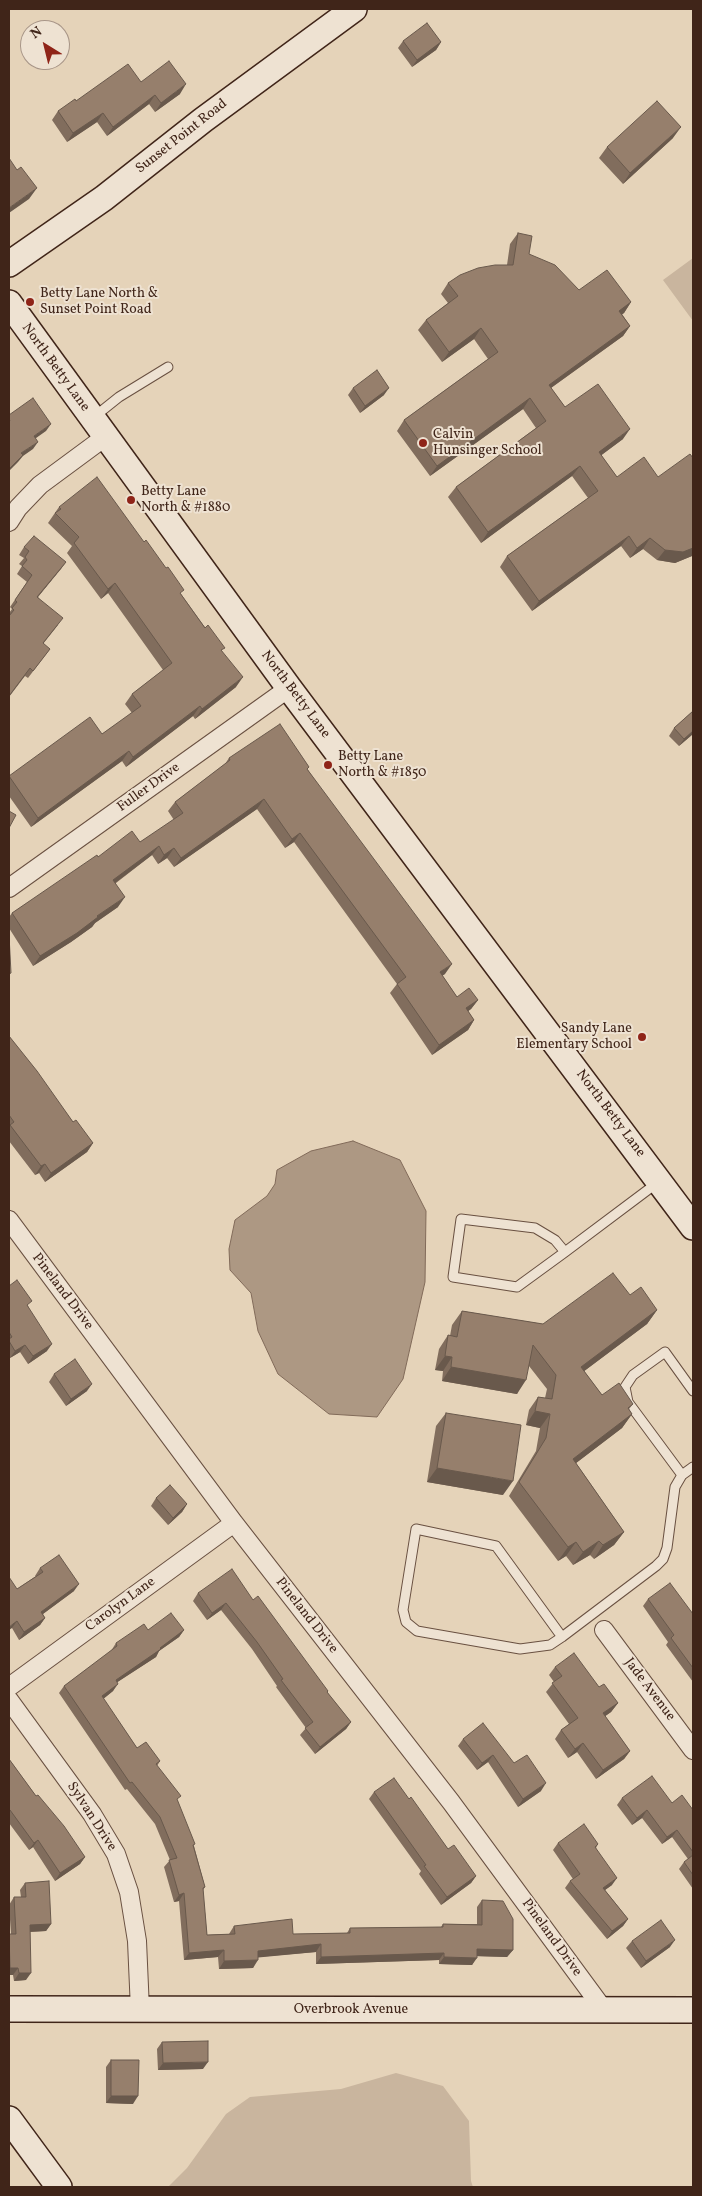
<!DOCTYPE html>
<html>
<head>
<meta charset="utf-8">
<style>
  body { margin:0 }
  #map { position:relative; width:702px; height:2196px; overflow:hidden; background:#e5d3b9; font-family:Vollkorn,serif }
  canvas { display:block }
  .frame { position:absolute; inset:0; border:10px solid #402519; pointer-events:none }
  .north { position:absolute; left:20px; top:20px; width:50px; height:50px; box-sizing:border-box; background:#eee2d2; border:1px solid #a89688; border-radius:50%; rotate:324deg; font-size:14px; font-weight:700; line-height:20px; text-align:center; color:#402519 }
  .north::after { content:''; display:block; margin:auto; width:18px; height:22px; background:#8f2418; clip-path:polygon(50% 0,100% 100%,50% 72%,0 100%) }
</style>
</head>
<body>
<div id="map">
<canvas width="702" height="2196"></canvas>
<div class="frame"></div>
<div class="north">N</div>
</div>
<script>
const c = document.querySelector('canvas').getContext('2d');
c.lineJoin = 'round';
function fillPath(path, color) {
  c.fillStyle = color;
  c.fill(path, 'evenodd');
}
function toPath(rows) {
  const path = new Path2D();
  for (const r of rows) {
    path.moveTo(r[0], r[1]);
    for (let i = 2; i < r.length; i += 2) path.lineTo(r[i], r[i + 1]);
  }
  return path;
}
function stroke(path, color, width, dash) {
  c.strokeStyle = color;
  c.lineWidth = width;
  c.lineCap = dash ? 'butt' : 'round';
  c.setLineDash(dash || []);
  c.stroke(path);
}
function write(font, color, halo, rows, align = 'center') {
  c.font = font + ' Vollkorn,serif';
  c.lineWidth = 4;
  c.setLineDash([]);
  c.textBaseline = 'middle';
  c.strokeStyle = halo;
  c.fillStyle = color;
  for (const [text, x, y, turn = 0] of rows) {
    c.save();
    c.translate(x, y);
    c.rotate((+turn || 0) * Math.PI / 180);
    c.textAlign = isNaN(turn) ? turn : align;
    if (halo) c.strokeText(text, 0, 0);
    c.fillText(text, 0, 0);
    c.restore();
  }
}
fillPath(toPath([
  [693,258,693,321,663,280],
  [396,2073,443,2086,469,2121,471,2181,473,2187,168,2187,187,2168,226,2114,250,2097,341,2089]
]), '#c9b59e');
const water = toPath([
  [353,1141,400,1160,426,1211,425,1282,403,1379,377,1417,329,1414,278,1374,258,1331,251,1293,230,1270,229,1249,235,1220,267,1196,275,1184,277,1170,311,1151,353,1141]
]);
fillPath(water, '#ad9883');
stroke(water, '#816a59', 1);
const lane = toPath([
  [94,417,119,397,168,367],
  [565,1252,555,1240,535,1228,461,1219,453,1277,517,1287,565,1252,657,1183],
  [682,1475,628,1402,625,1387,633,1375,665,1352,693,1391],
  [562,1637,496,1546,416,1529,403,1610,406,1622,417,1631,520,1649,550,1645,562,1637,656,1566,663,1559,667,1548,675,1487,682,1475,693,1467]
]);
const street = toPath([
  [9,522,18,508,40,485,105,437],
  [9,888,289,688],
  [9,1220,234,1523,451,1802,604,2010],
  [604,1630,693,1750],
  [9,1687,234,1523],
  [9,1700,92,1814,116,1854,129,1892,137,1941,140,2010]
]);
const secondary = toPath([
  [9,264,104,198,203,120,354,9],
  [9,303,289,688,693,1227],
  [9,2009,693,2010],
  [9,2119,59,2187]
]);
stroke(lane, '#695041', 11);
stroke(street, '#695041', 20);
stroke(secondary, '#402519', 28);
stroke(lane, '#eee2d2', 9);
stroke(street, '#eee2d2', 18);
stroke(secondary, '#eee2d2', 25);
fillPath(toPath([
  [403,41,441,42,436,50,412,67,398,48],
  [141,82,180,94,155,112,149,104,107,136,97,122,67,142,52,120,58,111,76,101],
  [673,138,623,184,599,158,607,147],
  [518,233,529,254,579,290,631,302,624,313,622,314,630,326,623,336,551,388,565,407,623,439,601,455,617,477,692,556,675,563,657,560,643,549,630,558,621,546,532,611,500,567,507,556,588,498,572,476,481,543,448,497,456,487,536,428,523,409,430,476,397,431,404,420,488,359,474,339,442,362,418,330,426,320,448,303,441,294,448,283,507,265,510,244],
  [353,388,384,395,360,413,348,395],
  [59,507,181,594,222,651,236,687,195,719,193,716,126,767,122,761,31,827,9,796,9,776,102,734,132,713,125,704,132,694,163,670,108,593,101,599,67,553,72,546,48,523],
  [24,547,66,562,38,597,58,625,43,644,50,649,28,678,25,676,9,697,9,613,12,609,10,607,27,582,17,574,22,566,19,564,24,558,19,555],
  [693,711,693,734,679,746,669,736,674,728],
  [229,758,308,770,445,974,442,975,457,997,478,1000,471,1009,468,1011,474,1020,468,1030,432,1055,390,993,397,984,294,842,285,848,257,809,174,867,167,858,158,864,152,855,116,883,118,907,95,923,92,927,71,942,33,966,9,928,9,917,12,913,98,857,140,842,174,820,168,811,175,802,225,764],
  [9,1036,73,1122,93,1143,87,1152,45,1182,39,1173,35,1175,9,1141],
  [9,1286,28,1306,47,1351,28,1364,20,1352,10,1358,9,1356],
  [630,1295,657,1310,647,1324,584,1371,602,1395,633,1404,629,1409,632,1414,622,1428,576,1463,624,1532,614,1545,594,1559,590,1555,573,1565,566,1556,558,1561,509,1496,536,1451,540,1428,526,1425,529,1410,538,1397,545,1398,547,1389,529,1366,517,1394,442,1381,443,1371,435,1370,439,1349,448,1335,450,1336,452,1325,462,1311,543,1324],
  [54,1374,87,1391,66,1406,49,1382],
  [446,1413,503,1495,427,1482,436,1426],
  [156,1498,187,1504,182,1512,168,1525,151,1506],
  [40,1568,74,1591,43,1614,45,1618,40,1625,19,1640,12,1628,17,1589,36,1576,35,1576],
  [198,1593,253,1600,351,1722,346,1729,315,1754,300,1735,306,1728,276,1687,277,1686,252,1649,221,1610,207,1620,193,1601],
  [648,1599,693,1614,693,1682,666,1645,668,1642,643,1606],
  [148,1630,184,1630,179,1637,159,1651,156,1657,117,1682,113,1691,103,1699,137,1748,160,1761,157,1766,177,1800,194,1846,205,1887,203,1890,207,1935,229,1934,234,1926,293,1934,347,1933,350,1928,441,1927,443,1924,477,1924,477,1907,482,1900,513,1950,507,1957,477,1956,472,1965,439,1964,439,1960,316,1964,316,1952,258,1957,253,1968,219,1969,218,1957,184,1960,179,1901,174,1902,164,1867,170,1860,155,1824,127,1789,125,1790,59,1693,64,1686,111,1651,116,1643],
  [555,1667,599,1687,618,1703,611,1712,605,1716,630,1751,624,1759,596,1779,577,1752,568,1758,555,1739,561,1730,569,1724,546,1692,554,1682,549,1675],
  [463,1739,514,1763,541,1791,518,1807,488,1762,477,1770,458,1746],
  [9,1759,36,1796,85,1857,80,1864,55,1881,33,1847,29,1850,9,1823],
  [374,1792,409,1799,448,1849,476,1876,471,1883,441,1905,419,1874,421,1871,369,1799],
  [622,1798,672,1803,693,1810,693,1889,679,1869,684,1862,688,1859,672,1837,662,1844,642,1818,632,1825,617,1805],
  [558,1843,598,1844,596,1848,612,1885,605,1890,628,1919,623,1926,607,1939,565,1888,570,1881,573,1879,553,1850],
  [25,1883,51,1924,46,1931,30,1932,26,1980,14,1981,13,1975,9,1975,9,1935,11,1934,9,1905,14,1897,21,1897,20,1890],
  [632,1941,670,1947,641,1968,626,1948],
  [162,2042,203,2069,158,2070,157,2049],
  [111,2060,133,2104,106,2103,106,2067]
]), '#816d5d');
fillPath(toPath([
  [441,42,436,50,412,67,417,60],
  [186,84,180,94,155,112,161,103],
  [155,95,149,104,107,136,113,127],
  [103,113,97,122,67,142,73,133],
  [681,127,673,138,623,184,630,173],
  [37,188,29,199,9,213,9,208],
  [631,302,624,313,612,322,619,311],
  [630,326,623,336,541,395,549,385],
  [481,328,474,339,442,362,449,352],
  [389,388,384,395,360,413,365,406],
  [530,398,523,409,430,476,437,466],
  [51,424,46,431,29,443,34,436],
  [630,429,623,439,591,463,599,452],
  [38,442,33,449,23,456,18,462,9,471,9,469,21,453],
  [580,466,572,476,481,543,488,532],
  [629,536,621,546,532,611,539,601],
  [650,538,643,549,630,558,637,548],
  [693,548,693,555,692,556,675,563,657,560,665,550],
  [66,562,61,569,32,604,37,597],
  [115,583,108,593,101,599,108,589],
  [243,677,236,687,195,719,202,709],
  [200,706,193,716,126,767,133,757],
  [693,731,693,734,679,746,684,739],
  [129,751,122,761,31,827,38,818],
  [264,799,257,809,174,867,181,858],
  [300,833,294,842,285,848,292,839],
  [159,846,152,855,107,889,113,880],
  [174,848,167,858,158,864,164,855],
  [125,897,118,907,95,923,92,927,71,942,33,966,40,956],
  [452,964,445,974,433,982,440,972],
  [478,1000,471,1009,459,1018,466,1008],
  [474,1020,468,1030,432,1055,439,1045],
  [93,1143,87,1152,45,1182,51,1173],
  [45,1164,39,1173,35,1175,41,1166],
  [657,1310,647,1324,571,1381,581,1367],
  [52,1344,47,1351,28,1364,33,1356],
  [25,1345,20,1352,10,1358,15,1351],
  [445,1356,452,1357,443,1371,435,1370],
  [451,1367,526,1380,517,1394,442,1381],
  [92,1384,87,1391,66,1406,71,1399],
  [535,1411,550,1414,540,1428,526,1425],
  [632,1414,622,1428,563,1473,573,1459],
  [437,1468,513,1481,503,1495,427,1482],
  [187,1504,182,1512,168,1525,173,1518],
  [624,1532,614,1545,594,1559,603,1545],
  [599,1541,590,1555,573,1565,583,1552],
  [576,1542,566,1556,558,1561,568,1547],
  [79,1584,74,1591,36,1619,41,1612],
  [226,1603,221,1610,207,1620,212,1613],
  [45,1618,40,1625,19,1640,24,1632],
  [17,1621,12,1628,9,1630,9,1627],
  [184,1630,179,1637,159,1651,156,1657,110,1687,116,1680],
  [118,1684,113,1691,97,1704,102,1696],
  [618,1703,611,1712,597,1722,603,1713],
  [351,1722,346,1729,315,1754,320,1747],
  [583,1743,577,1752,568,1758,575,1749],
  [630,1751,624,1759,596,1779,603,1770],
  [493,1755,488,1762,477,1770,482,1763],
  [546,1783,541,1791,518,1807,523,1799],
  [647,1810,642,1818,632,1825,637,1818],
  [677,1830,672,1837,662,1844,667,1837],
  [38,1840,33,1847,29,1850,34,1843],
  [85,1857,80,1864,55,1881,60,1873],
  [476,1876,471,1883,441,1905,447,1897],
  [617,1878,612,1885,598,1895,603,1888],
  [184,1893,179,1901,174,1902,179,1895],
  [628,1919,623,1926,607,1939,612,1931],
  [51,1924,46,1931,25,1932,30,1925],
  [675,1940,670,1947,641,1968,646,1961],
  [321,1944,316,1952,253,1958,258,1951],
  [477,1949,513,1950,507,1957,472,1956],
  [224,1950,218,1957,184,1960,189,1953],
  [444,1953,439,1960,316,1964,321,1957],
  [444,1957,477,1958,472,1965,439,1964],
  [258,1960,253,1968,219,1969,224,1961],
  [10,1968,18,1968,13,1975,9,1975,9,1971],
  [19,1973,31,1973,26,1980,14,1981],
  [208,2062,203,2069,158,2070,163,2063],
  [111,2096,138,2096,133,2104,106,2103]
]), '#69594c');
const building = toPath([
  [427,23,441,42,417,60,403,41,427,23],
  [169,61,186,84,161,103,155,95,113,127,103,113,73,133,58,111,75,99,76,101,128,64,141,82,169,61],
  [657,101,681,127,630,173,607,147,657,101],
  [9,158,17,170,21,167,37,188,9,208,9,158],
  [518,233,532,236,529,254,555,265,579,290,607,270,631,302,619,311,630,326,549,385,565,407,598,384,630,429,599,452,617,477,644,457,658,477,690,454,693,458,693,548,683,552,665,550,650,538,637,548,629,536,539,601,507,556,598,491,580,466,488,532,456,487,546,421,530,398,437,466,404,420,498,352,481,328,449,352,426,320,458,296,448,283,460,275,478,268,495,265,513,265,518,233],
  [377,370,389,388,365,406,353,388,377,370],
  [33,398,51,424,34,436,38,442,21,453,23,455,9,469,9,422,10,420,9,419,9,415,33,398],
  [97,477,144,542,146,540,166,568,168,567,184,590,180,593,205,628,208,625,225,648,221,650,243,677,202,709,200,706,133,757,129,751,38,818,9,776,90,717,102,734,141,706,132,694,172,663,115,583,108,589,74,543,79,537,55,513,61,509,59,507,97,477],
  [34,536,66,562,37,597,63,618,43,643,50,649,33,671,30,668,9,696,9,616,14,610,12,608,17,602,15,600,32,575,22,566,27,560,25,557,29,551,24,547,34,536],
  [693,711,693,731,684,739,674,728,693,711],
  [280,724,309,767,307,769,452,964,440,972,457,997,469,988,478,1000,466,1008,474,1020,439,1045,397,984,406,977,300,833,292,839,264,799,181,858,174,848,164,855,159,846,113,880,125,897,97,916,98,917,77,933,40,956,12,913,97,855,98,857,132,831,140,842,183,813,175,802,230,760,229,758,280,724],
  [9,811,16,815,9,828,9,811],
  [9,935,11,973,9,974,9,935],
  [9,1036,37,1071,73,1122,76,1120,93,1143,51,1173,45,1164,41,1166,10,1125,14,1122,9,1115,9,1036],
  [613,1273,630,1295,641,1287,657,1310,581,1367,602,1395,619,1383,633,1404,628,1408,632,1414,573,1459,624,1532,603,1545,599,1541,583,1552,576,1542,568,1547,519,1482,546,1438,550,1414,535,1411,538,1397,552,1399,556,1375,533,1345,526,1380,451,1367,452,1357,445,1356,448,1335,457,1337,462,1311,543,1324,613,1273],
  [17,1280,32,1301,27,1305,52,1344,33,1356,25,1345,15,1351,9,1341,9,1339,12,1337,9,1332,9,1286,17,1280],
  [75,1359,92,1384,71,1399,54,1374,75,1359],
  [446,1413,521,1425,513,1481,437,1468,446,1413],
  [170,1485,187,1504,173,1518,156,1498,170,1485],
  [59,1555,79,1584,41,1612,45,1618,24,1632,17,1621,9,1627,9,1577,17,1589,43,1572,40,1568,59,1555],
  [232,1569,253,1600,258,1596,328,1691,327,1692,351,1722,320,1747,305,1728,313,1722,281,1680,283,1679,257,1642,226,1603,212,1613,198,1593,232,1569],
  [670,1583,693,1614,693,1668,671,1638,674,1635,648,1599,670,1583],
  [171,1613,184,1630,160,1648,161,1649,116,1680,118,1684,102,1696,137,1748,146,1742,160,1761,156,1764,181,1796,177,1799,195,1844,193,1845,205,1887,203,1888,207,1935,235,1934,234,1926,292,1919,293,1934,350,1933,350,1928,443,1927,443,1924,482,1925,482,1900,503,1901,513,1919,513,1950,477,1949,477,1958,444,1957,444,1953,321,1957,321,1944,258,1951,258,1960,224,1961,224,1950,189,1953,184,1893,179,1895,169,1860,177,1858,160,1817,132,1782,130,1783,64,1686,117,1646,116,1643,144,1624,148,1630,171,1613],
  [574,1653,599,1687,604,1684,618,1703,603,1713,630,1751,603,1770,583,1743,575,1749,561,1730,578,1718,552,1683,562,1676,555,1667,574,1653],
  [483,1723,514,1763,527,1755,546,1783,523,1799,493,1755,482,1763,463,1739,483,1723],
  [9,1759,36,1796,38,1795,64,1826,85,1857,60,1873,38,1840,34,1843,10,1810,9,1811,9,1759],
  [652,1776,672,1803,682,1795,693,1810,693,1852,677,1830,667,1837,647,1810,637,1818,622,1798,652,1776],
  [394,1778,409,1799,411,1797,448,1849,454,1845,476,1876,447,1897,424,1866,426,1865,374,1792,394,1778],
  [584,1824,598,1844,595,1847,617,1878,603,1888,628,1919,612,1931,570,1881,580,1874,558,1843,584,1824],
  [693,1855,693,1875,684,1862,693,1855],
  [49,1881,51,1924,30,1925,31,1973,19,1973,18,1968,10,1968,9,1934,16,1934,14,1897,26,1897,25,1883,49,1881],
  [661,1920,675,1940,646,1961,632,1941,661,1920],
  [208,2041,208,2062,163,2063,162,2042,208,2041],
  [111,2060,139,2060,138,2096,111,2096,111,2060]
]);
fillPath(building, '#967f6c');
stroke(building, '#69594c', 1);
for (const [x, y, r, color] of [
  [30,302,5,"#8f2418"],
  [423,443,5,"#8f2418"],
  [131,500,5,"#8f2418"],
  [328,765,5,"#8f2418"],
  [642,1037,5,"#8f2418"]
]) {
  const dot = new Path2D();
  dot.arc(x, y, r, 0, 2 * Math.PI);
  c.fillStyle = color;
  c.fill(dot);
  stroke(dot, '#eee2d2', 2);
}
write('14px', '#402519', '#eee2d2', [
  ["Sunset Point Road",182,137,-38],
  ["North Betty Lane",55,368,54],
  ["North Betty Lane",295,695,53],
  ["Fuller Drive",149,788,-36],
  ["North Betty Lane",610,1114,53],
  ["Pineland Drive",62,1292,53],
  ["Carolyn Lane",121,1605,-36],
  ["Pineland Drive",306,1616,52],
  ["Jade Avenue",649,1690,53],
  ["Sylvan Drive",91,1817,57],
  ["Pineland Drive",551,1938,54],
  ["Overbrook Avenue",351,2010]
]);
write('14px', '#402519', '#eee2d2', [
  ["Betty Lane North &",40,294],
  ["Sunset Point Road",40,310],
  ["Calvin",433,435],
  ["Hunsinger School",433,451],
  ["Betty Lane",141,492],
  ["North & #1880",141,508],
  ["Betty Lane",338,757],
  ["North & #1850",338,773],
  ["Sandy Lane",632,1029,"right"],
  ["Elementary School",632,1045,"right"]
], 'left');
</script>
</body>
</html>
